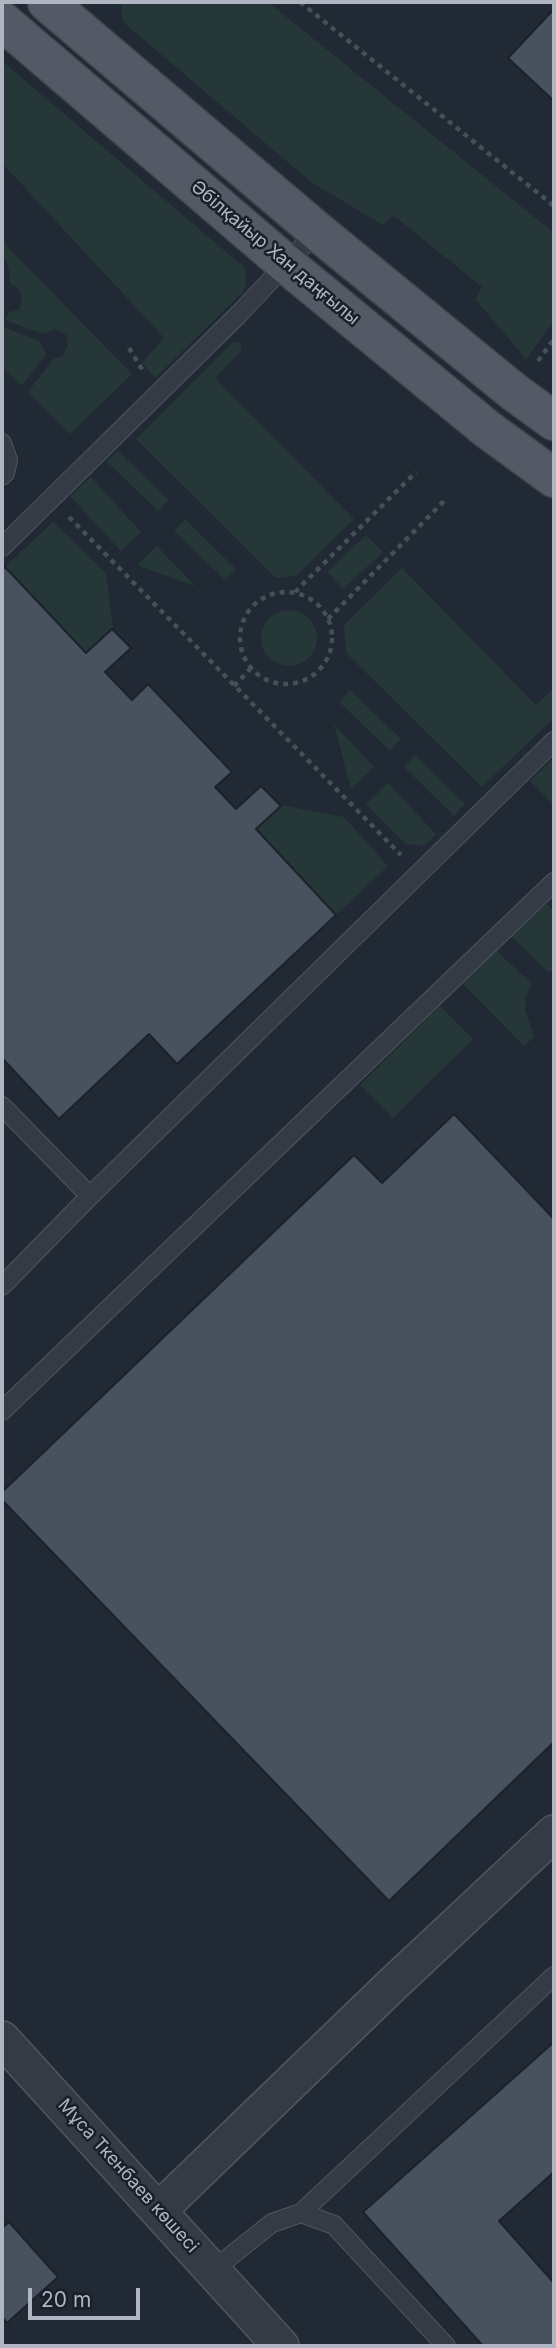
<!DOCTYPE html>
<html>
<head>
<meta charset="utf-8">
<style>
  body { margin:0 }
  #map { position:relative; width:556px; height:2348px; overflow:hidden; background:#212934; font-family:Inter,sans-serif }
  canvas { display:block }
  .frame { position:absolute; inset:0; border:4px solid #afb6c2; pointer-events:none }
  .scale { position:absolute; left:28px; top:2288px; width:112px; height:32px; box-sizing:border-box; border:4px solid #afb6c2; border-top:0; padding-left:9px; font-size:21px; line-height:24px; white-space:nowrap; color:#afb6c2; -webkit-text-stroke:5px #1a2029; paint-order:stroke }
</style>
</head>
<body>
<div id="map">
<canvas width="556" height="2348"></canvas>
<div class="frame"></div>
<div class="scale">20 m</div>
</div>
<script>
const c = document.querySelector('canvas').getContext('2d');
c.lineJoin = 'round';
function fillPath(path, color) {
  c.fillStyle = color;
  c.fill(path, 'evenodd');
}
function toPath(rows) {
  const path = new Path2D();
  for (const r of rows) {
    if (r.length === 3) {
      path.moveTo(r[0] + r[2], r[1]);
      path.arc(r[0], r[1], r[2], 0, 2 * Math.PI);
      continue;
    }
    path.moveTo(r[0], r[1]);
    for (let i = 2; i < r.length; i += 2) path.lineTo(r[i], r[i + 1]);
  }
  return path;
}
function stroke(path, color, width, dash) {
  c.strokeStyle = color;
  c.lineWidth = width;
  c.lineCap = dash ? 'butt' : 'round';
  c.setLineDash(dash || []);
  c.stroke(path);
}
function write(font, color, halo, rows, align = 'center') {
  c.font = font + ' Inter,sans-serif';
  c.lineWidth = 5;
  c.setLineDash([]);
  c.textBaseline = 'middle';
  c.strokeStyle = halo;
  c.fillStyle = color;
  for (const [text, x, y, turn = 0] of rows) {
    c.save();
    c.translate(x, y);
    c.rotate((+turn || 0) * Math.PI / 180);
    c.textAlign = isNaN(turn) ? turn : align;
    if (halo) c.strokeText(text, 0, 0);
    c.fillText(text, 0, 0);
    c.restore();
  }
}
fillPath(toPath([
  [122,2,268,2,554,233,554,321,526,359,475,299,482,287,393,215,383,225,311,182,123,22,121,8],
  [2,61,245,268,246,283,243,292,155,378,142,363,164,338,2,163],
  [2,241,132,374,70,434,28,392,53,359,63,356,68,345,66,335,55,329,43,334,5,320,9,312,19,310,22,300,20,290,10,283,9,269,2,252],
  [2,327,40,341,46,355,22,386,2,367],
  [233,342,240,343,242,350,215,378,354,519,297,575,276,578,136,439],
  [118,451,169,500,158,511,107,462],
  [91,477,141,532,121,551,70,496],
  [185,519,236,569,225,580,174,531],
  [53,522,106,573,113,628,86,652,5,567],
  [366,535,383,552,343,589,327,572],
  [157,546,196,587,197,587,137,565],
  [402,568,536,705,554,688,554,718,482,787,346,653,344,625],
  [289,638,28],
  [350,690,401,739,390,751,339,702],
  [334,724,374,767,351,789],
  [415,755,465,804,454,816,404,767],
  [554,758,554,805,530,781],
  [388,783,436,834,424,846,406,844,366,804],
  [281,805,344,817,388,866,336,915,256,829],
  [547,904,554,911,554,970,548,972,511,936],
  [497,951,532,984,526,997,525,1009,534,1037,524,1046,463,984],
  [440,1006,473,1039,393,1118,360,1085]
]), '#263737');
const building = toPath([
  [554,9,554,101,508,58,554,9],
  [5,567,86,653,112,629,131,648,105,672,132,700,148,684,232,772,215,787,236,809,261,786,281,806,256,829,336,915,177,1064,149,1034,59,1119,2,1058,2,570,5,567],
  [454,1114,554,1219,554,1742,389,1901,2,1500,2,1492,354,1155,382,1183,454,1114],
  [554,2042,554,2172,499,2221,554,2283,554,2346,483,2346,363,2212,554,2042],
  [9,2222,58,2277,7,2323,2,2317,2,2228,9,2222]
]);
fillPath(building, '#48515e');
stroke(building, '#1c222b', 2);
const lane = toPath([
  [2,443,8,460,5,473,2,476],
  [2,547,239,314,317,231],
  [2,1106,90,1196,554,741],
  [2,1286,90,1196],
  [2,1411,554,882],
  [301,2213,554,1976],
  [213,2270,272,2223,301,2213,334,2225,446,2346]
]);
const street = toPath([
  [2,2039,281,2346],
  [159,2210,394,1983,554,1833]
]);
const primary = toPath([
  [47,2,317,231,514,392,554,421],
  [2,21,286,264,487,429,554,478]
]);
stroke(lane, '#4f5660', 20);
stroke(street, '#4f5660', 38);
stroke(primary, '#3e444f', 41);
stroke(toPath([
  [300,2,554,206],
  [129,348,143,371],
  [538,361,554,339],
  [69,517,401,855],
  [295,592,416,472],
  [286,638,46],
  [328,619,446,499],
  [234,686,251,668]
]), '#435255', 4.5, [5, 5]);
stroke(lane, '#353b45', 18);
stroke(street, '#353b45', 35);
stroke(primary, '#535a65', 38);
write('18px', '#afb6c2', '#1a2029', [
  ["Әбілқайыр Хан даңғылы",275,253,40],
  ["Мұса Ткенбаев көшесі",128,2176,48]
]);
</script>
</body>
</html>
